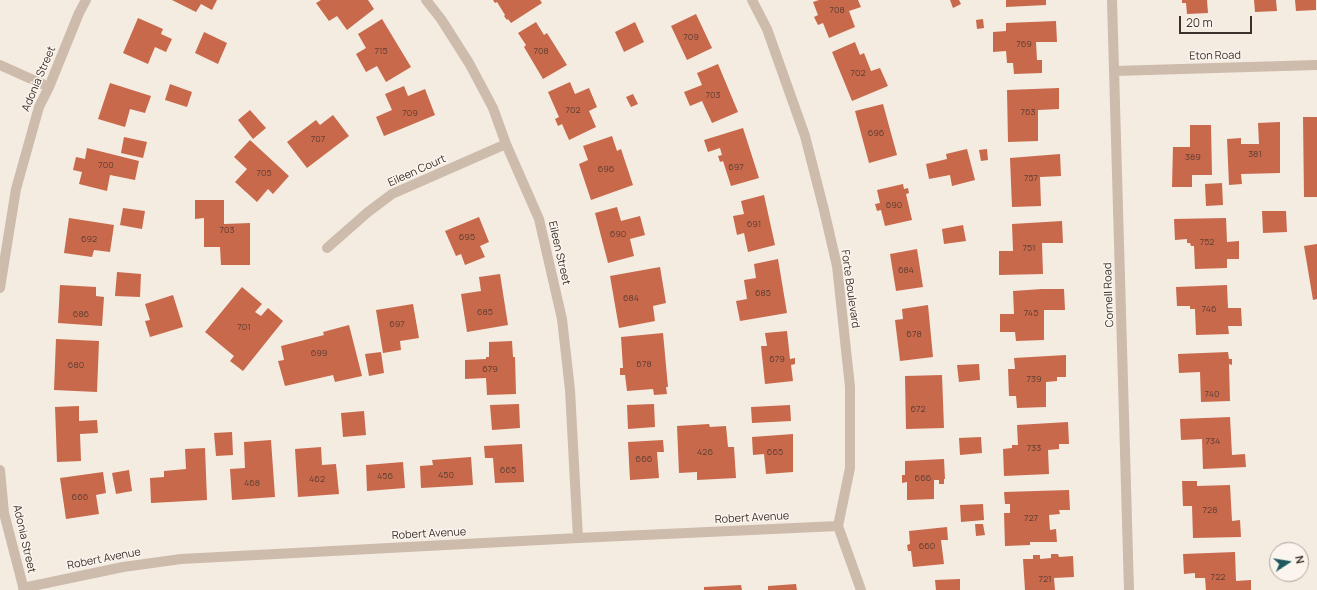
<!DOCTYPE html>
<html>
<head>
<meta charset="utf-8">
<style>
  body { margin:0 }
  #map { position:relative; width:1317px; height:590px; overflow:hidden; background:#f4ebe1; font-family:Manrope,sans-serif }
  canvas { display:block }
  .north { position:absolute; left:1269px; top:542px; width:40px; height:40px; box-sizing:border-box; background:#fbf5ee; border:1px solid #aea6a0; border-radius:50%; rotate:78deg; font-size:11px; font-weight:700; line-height:16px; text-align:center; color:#3b302b }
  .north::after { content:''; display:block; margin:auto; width:14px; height:18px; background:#1f5a5e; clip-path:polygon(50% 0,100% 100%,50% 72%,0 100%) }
  .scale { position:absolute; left:1179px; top:16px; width:73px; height:18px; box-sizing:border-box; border:2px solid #3b302b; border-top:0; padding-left:5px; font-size:12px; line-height:14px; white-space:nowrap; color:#3b302b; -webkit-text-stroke:3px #fbf5ee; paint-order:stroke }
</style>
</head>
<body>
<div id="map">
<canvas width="1317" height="590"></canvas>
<div class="north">N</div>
<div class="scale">20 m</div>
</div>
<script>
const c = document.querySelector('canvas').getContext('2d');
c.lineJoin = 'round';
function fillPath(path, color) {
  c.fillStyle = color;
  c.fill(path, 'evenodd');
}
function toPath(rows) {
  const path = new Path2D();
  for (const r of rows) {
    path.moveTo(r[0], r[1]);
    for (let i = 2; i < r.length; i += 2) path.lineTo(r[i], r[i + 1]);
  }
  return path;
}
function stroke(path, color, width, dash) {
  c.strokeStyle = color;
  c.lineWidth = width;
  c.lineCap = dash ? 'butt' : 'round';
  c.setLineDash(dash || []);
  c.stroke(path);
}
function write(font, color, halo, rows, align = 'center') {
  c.font = font + ' Manrope,sans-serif';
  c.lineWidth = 3;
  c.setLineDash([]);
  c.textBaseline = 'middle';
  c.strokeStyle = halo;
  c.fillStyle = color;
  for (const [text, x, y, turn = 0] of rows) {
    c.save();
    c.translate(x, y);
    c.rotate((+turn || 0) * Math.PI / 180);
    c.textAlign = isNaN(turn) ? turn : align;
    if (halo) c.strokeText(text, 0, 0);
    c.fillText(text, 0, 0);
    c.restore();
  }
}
fillPath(toPath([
  [172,0,217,0,212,10,201,4,196,12],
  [321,0,368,0,374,9,347,30,337,16,329,21,316,3],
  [493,0,540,0,542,3,511,23,508,19,507,20,504,16,505,15,497,2,495,3],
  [819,0,858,0,861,7,849,11,855,27,829,38,823,23,818,25,814,17,818,15,813,2],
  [950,0,959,0,961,4,953,8],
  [1006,0,1046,0,1046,5,1006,7],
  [1182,0,1207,0,1208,13,1187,14,1186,3,1182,3],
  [1254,0,1276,0,1277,11,1255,12],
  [1295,0,1316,0,1316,10,1296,11],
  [696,14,712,48,687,60,671,26],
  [138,18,163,29,161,34,172,39,166,52,155,47,148,64,123,53],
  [382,19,411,67,386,82,377,66,366,72,356,54,366,48,358,34],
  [983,19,984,28,977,29,976,20],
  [1056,21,1057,42,1036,42,1037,60,1042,60,1042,73,1014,74,1013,63,1007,63,1006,51,993,52,993,32,1006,31,1006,23],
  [536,22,544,35,547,33,567,65,543,79,524,47,526,45,518,33],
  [635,22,644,42,624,52,615,32],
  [204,32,227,43,218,64,195,53],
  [855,42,860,55,864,53,871,71,880,68,888,86,852,101,832,52],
  [718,64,738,112,712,123,702,101,690,106,684,92,702,85,697,73],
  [570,82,575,94,589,88,597,107,589,111,596,127,569,140,562,124,558,126,555,119,559,117,548,92],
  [110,83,151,96,145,113,130,109,125,127,98,119],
  [170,84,192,92,187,107,165,100],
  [404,86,408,96,425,89,435,115,384,136,376,117,392,110,385,94],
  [1059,88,1059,109,1038,110,1038,141,1008,142,1007,90],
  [633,94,638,104,631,107,626,97],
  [883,104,897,155,869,163,855,111],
  [250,110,266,128,253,139,238,120],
  [333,115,349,136,307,168,287,142,316,120,320,125],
  [1303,117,1317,117,1317,197,1304,197],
  [1280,122,1280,173,1241,174,1242,184,1229,185,1227,139,1241,138,1241,144,1259,144,1258,123],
  [1190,125,1211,125,1212,175,1192,175,1192,187,1172,187,1173,147,1190,147],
  [743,128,759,178,731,186,723,161,720,162,718,156,722,155,720,148,708,152,704,140],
  [612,136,617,151,621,149,633,185,591,200,579,164,588,160,583,146],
  [124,137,147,142,143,158,121,153],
  [250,140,289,176,273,194,268,189,257,202,235,182,247,169,234,157],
  [87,148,139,161,135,180,110,175,107,191,79,184,82,172,73,170,76,157,85,159],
  [967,149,975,180,952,186,950,175,929,179,926,164,947,159,946,154],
  [987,149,988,160,981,161,979,150],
  [1060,154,1061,176,1040,177,1041,206,1012,207,1010,158],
  [1222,183,1223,205,1206,206,1205,184],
  [903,184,904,189,908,188,909,193,906,194,912,220,885,226,881,210,877,211,875,204,880,203,877,190],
  [764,195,775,245,748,252,744,233,737,235,733,216,744,214,741,201],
  [195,200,224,200,224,224,250,223,250,265,221,265,220,247,204,247,204,218,195,219],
  [617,207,621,221,640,216,645,235,630,239,634,256,608,263,595,213],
  [123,208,145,211,142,229,120,225],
  [1262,211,1286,211,1287,232,1263,233],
  [479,217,489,242,480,246,485,257,465,265,461,254,456,256,445,231],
  [69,218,114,225,110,252,94,250,92,257,64,253],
  [1226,218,1227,242,1239,241,1239,259,1227,259,1227,268,1195,269,1194,246,1191,246,1190,243,1187,243,1187,239,1175,240,1174,219],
  [1062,221,1063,243,1042,243,1043,274,999,275,999,251,1013,251,1012,224],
  [963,225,966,241,944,244,942,229],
  [1317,244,1317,299,1313,300,1304,246],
  [917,249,923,287,896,291,890,254],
  [778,259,787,313,740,321,736,301,747,299,744,280,756,278,754,264],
  [660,267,666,303,653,306,655,321,619,328,610,276],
  [117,272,141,274,140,297,115,296],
  [500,274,508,325,467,332,461,294,481,291,479,277],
  [60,285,96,287,96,296,104,297,102,326,58,323],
  [1227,285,1228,308,1241,308,1242,326,1228,326,1229,334,1196,335,1195,309,1190,309,1190,306,1177,306,1176,287],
  [242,287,262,304,255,312,261,316,268,308,283,321,243,371,230,361,234,356,205,332],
  [1042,289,1064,289,1065,310,1044,310,1044,340,1016,341,1015,332,1000,332,1000,314,1014,314,1013,291],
  [173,295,183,327,150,337,145,321,150,320,145,304],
  [413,304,419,338,400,341,401,350,383,353,376,310],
  [928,305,933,357,900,361,895,320,903,319,902,309],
  [349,325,362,376,335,382,333,375,285,386,278,361,284,360,281,346,324,335,323,332],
  [787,331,790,359,795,358,795,364,791,365,793,381,765,384,761,346,767,346,765,333],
  [663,333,668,387,666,387,667,394,654,395,653,389,627,391,625,375,620,375,620,368,623,368,621,337],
  [56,339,99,341,97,392,54,390],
  [512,341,513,357,515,357,516,394,487,395,486,378,465,379,465,360,486,359,486,357,489,357,489,342],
  [381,352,384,373,369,376,365,354],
  [1228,352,1229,359,1232,359,1232,365,1229,364,1230,401,1201,402,1200,372,1179,373,1178,354],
  [1066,355,1066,377,1057,377,1057,381,1046,382,1046,407,1017,408,1016,396,1009,396,1008,369,1015,369,1014,358],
  [979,364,980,380,959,382,957,365],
  [942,375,944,428,906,429,905,376],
  [519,404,520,428,492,430,490,405],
  [654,404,655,427,628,429,627,405],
  [790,405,791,421,752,423,751,407],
  [79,406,79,421,97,420,98,433,80,434,81,461,57,462,55,407],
  [364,411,366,435,343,437,341,413],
  [1230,417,1232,455,1245,454,1246,467,1203,469,1202,439,1181,440,1180,419],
  [1068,422,1069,444,1059,444,1059,449,1048,450,1049,474,1004,476,1003,449,1012,448,1012,445,1018,445,1017,425],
  [709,424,710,427,726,426,728,447,734,447,736,478,697,480,697,472,679,473,677,426],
  [232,432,233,455,216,456,214,433],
  [793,434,793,472,766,474,764,454,753,455,752,437],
  [981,437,982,453,960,455,959,438],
  [271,440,275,497,232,500,230,469,245,468,244,442],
  [663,440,664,452,657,452,659,478,630,480,628,442],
  [522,444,524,482,495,483,493,458,485,458,484,446],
  [321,447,322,465,336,464,339,494,298,497,295,449],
  [205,448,207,500,151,503,150,478,164,477,164,471,186,469,185,449],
  [471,457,473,485,421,488,420,466,433,465,432,460],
  [944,459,945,479,944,479,944,484,939,484,939,480,934,480,934,499,907,500,907,482,902,483,902,475,905,475,905,461],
  [403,462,405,488,367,491,366,465],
  [129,470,132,491,116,494,112,473],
  [103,472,106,493,96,495,99,514,66,519,60,478],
  [1182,481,1197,481,1197,486,1230,485,1232,521,1240,520,1241,537,1193,538,1192,506,1183,506],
  [1069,490,1070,510,1059,510,1060,514,1049,515,1050,530,1056,529,1057,542,1030,542,1030,545,1005,546,1004,513,1010,513,1010,504,1005,504,1004,492],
  [983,504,984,520,961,522,960,505],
  [975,524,983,524,985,535,976,536],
  [947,527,948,540,941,540,944,564,913,567,911,551,908,551,907,545,910,544,909,531],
  [1235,552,1236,581,1251,580,1251,590,1206,590,1205,578,1195,578,1195,573,1184,574,1183,554],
  [1051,554,1058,554,1059,557,1073,556,1074,577,1054,578,1055,590,1025,590,1023,559,1033,559,1033,555,1040,555,1040,559,1051,558],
  [960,579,960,590,936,590,935,580],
  [796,584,797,590,768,590,768,586],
  [741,585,742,590,704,590,704,587]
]), '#c8694b');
stroke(toPath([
  [426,0,441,19,469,63,493,108,506,144,539,219,562,319,570,390,578,538],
  [752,0,767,29,805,136,824,210,837,266,850,387,850,468,838,526,861,590],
  [1112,0,1129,590],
  [0,65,49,87],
  [1114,71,1317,65],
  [327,248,368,212,392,194,506,144],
  [0,288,16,189,39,107,49,87,79,13,86,0],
  [0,470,4,513,24,590],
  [23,588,123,567,181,559,578,538,838,526]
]), '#cdbbac', 10);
write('9px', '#5e3e33', null, [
  ["708",837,10],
  ["709",691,37],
  ["769",1024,44],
  ["715",381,51],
  ["708",541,51],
  ["702",858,73],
  ["703",713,95],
  ["702",573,110],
  ["763",1028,112],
  ["709",410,113],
  ["696",876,133],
  ["707",318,139],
  ["381",1255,154],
  ["389",1193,157],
  ["700",106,165],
  ["697",736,167],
  ["696",606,169],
  ["705",264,173],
  ["757",1031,178],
  ["690",894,205],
  ["691",754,224],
  ["703",227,230],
  ["690",618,234],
  ["695",467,237],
  ["692",89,239],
  ["752",1207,242],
  ["751",1029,248],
  ["684",906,270],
  ["685",763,293],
  ["684",631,298],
  ["746",1209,309],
  ["685",485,312],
  ["745",1031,313],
  ["686",81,314],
  ["697",397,324],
  ["701",244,327],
  ["678",914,334],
  ["699",319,353],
  ["679",777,359],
  ["678",644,364],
  ["680",76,365],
  ["679",490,369],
  ["739",1034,379],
  ["740",1212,394],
  ["672",918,409],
  ["734",1213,441],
  ["733",1034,448],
  ["426",705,452],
  ["665",775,452],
  ["666",644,459],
  ["665",508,470],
  ["450",446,475],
  ["456",385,476],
  ["666",923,478],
  ["462",317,479],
  ["468",252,483],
  ["666",80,497],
  ["728",1210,510],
  ["727",1031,518],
  ["660",927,546],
  ["722",1218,577],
  ["721",1045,579]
]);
write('11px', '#3b302b', '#fbf5ee', [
  ["Eton Road",1215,56,-1],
  ["Adonia Street",39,79,-67],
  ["Eileen Court",417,171,-24],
  ["Eileen Street",559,253,77],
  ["Forte Boulevard",850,289,82],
  ["Cornell Road",1109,295,-92],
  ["Robert Avenue",752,518,-3],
  ["Robert Avenue",429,534,-3],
  ["Adonia Street",24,539,77],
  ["Robert Avenue",104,559,-11]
]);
</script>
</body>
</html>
